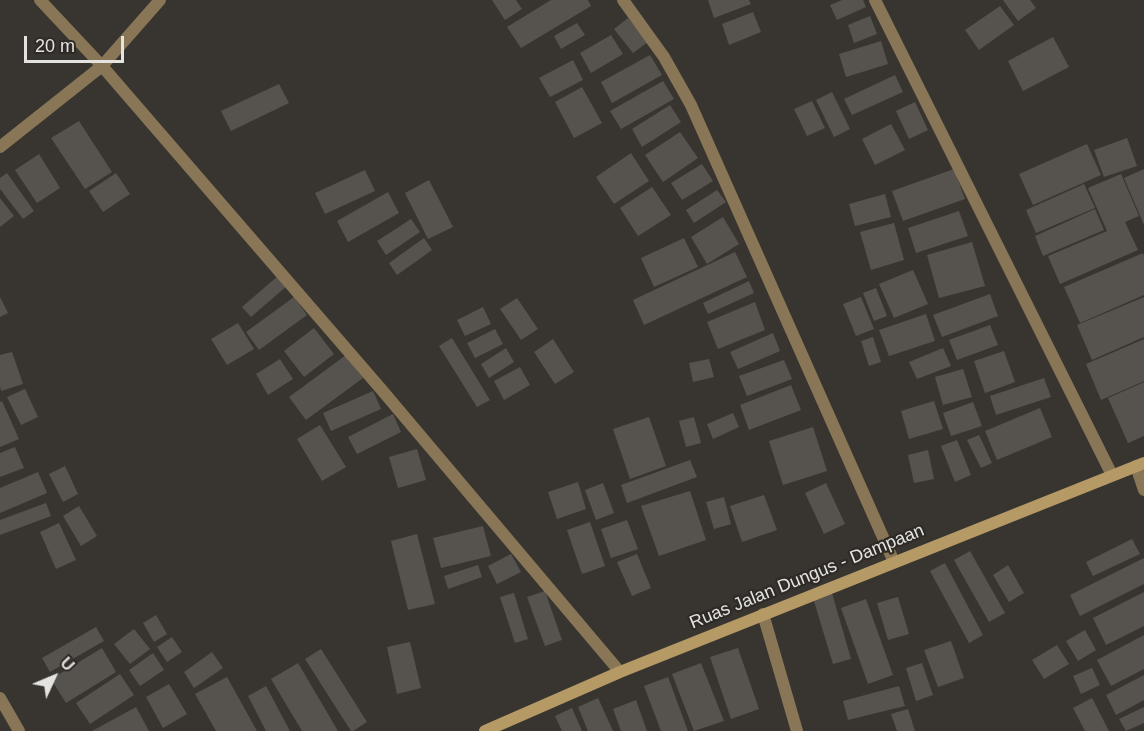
<!DOCTYPE html>
<html>
<head>
<meta charset="utf-8">
<style>
  body { margin:0 }
  #map { position:relative; width:1144px; height:731px; overflow:hidden; background:#383531; font-family:Arial,sans-serif }
  canvas { display:block }
  .north { position:absolute; left:24px; top:647px; width:60px; height:60px; -webkit-text-stroke:4px #2e2b27; paint-order:stroke; rotate:46deg; font-size:16px; font-weight:700; line-height:24px; text-align:center; color:#e5e3e0 }
  .north::after { content:''; display:block; margin:auto; width:21px; height:27px; background:#e5e3e0; clip-path:polygon(50% 0,100% 100%,50% 72%,0 100%) }
  .scale { position:absolute; left:24px; top:36px; width:100px; height:27px; box-sizing:border-box; border:3px solid #e5e3e0; border-top:0; padding-left:8px; font-size:18px; line-height:21px; white-space:nowrap; color:#e5e3e0; -webkit-text-stroke:4px #2e2b27; paint-order:stroke }
</style>
</head>
<body>
<div id="map">
<canvas width="1144" height="731"></canvas>
<div class="north">U</div>
<div class="scale">20 m</div>
</div>
<script>
const c = document.querySelector('canvas').getContext('2d');
c.lineJoin = 'round';
function fillPath(path, color) {
  c.fillStyle = color;
  c.fill(path, 'evenodd');
}
function toPath(rows) {
  const path = new Path2D();
  for (const r of rows) {
    path.moveTo(r[0], r[1]);
    for (let i = 2; i < r.length; i += 2) path.lineTo(r[i], r[i + 1]);
  }
  return path;
}
function stroke(path, color, width, dash) {
  c.strokeStyle = color;
  c.lineWidth = width;
  c.lineCap = dash ? 'butt' : 'round';
  c.setLineDash(dash || []);
  c.stroke(path);
}
function write(font, color, halo, rows, align = 'center') {
  c.font = font + ' Arial,sans-serif';
  c.lineWidth = 4.5;
  c.setLineDash([]);
  c.textBaseline = 'middle';
  c.strokeStyle = halo;
  c.fillStyle = color;
  for (const [text, x, y, turn = 0] of rows) {
    c.save();
    c.translate(x, y);
    c.rotate((+turn || 0) * Math.PI / 180);
    c.textAlign = isNaN(turn) ? turn : align;
    if (halo) c.strokeText(text, 0, 0);
    c.fillText(text, 0, 0);
    c.restore();
  }
}
fillPath(toPath([
  [492,0,516,0,522,9,505,20],
  [551,0,588,0,591,6,521,48,507,27],
  [708,0,749,0,751,4,714,18],
  [842,0,863,0,866,7,837,20,830,5],
  [1003,0,1030,0,1036,8,1018,21],
  [1000,6,1014,25,979,50,965,30],
  [753,12,761,32,729,45,722,24],
  [870,16,877,34,854,43,848,25],
  [628,18,648,42,633,53,614,29],
  [577,23,585,35,561,49,554,36],
  [611,35,623,54,591,73,580,53],
  [1053,37,1069,67,1023,91,1008,61],
  [881,41,888,64,846,77,839,54],
  [650,55,662,75,612,103,601,82],
  [573,60,583,80,550,97,539,78],
  [895,75,903,92,852,115,844,99],
  [663,81,674,99,621,129,610,111],
  [279,84,289,103,231,131,221,111],
  [582,87,602,123,574,138,555,102],
  [832,92,850,129,834,137,816,100],
  [812,101,825,128,807,136,794,109],
  [915,102,928,130,909,139,896,111],
  [670,105,681,122,642,147,632,129],
  [79,121,112,172,85,189,51,138],
  [891,124,905,150,875,165,862,139],
  [680,132,698,158,663,182,645,155],
  [1127,138,1137,166,1104,177,1094,150],
  [1087,144,1101,175,1033,205,1019,174],
  [631,153,649,181,614,204,596,177],
  [39,154,60,188,37,203,15,170],
  [702,164,713,181,682,200,671,183],
  [954,169,965,199,903,221,892,191],
  [1144,169,1144,225,1124,178],
  [365,170,375,191,325,214,315,193],
  [7,173,34,211,23,219,0,189,0,178],
  [116,173,130,194,103,212,89,191],
  [1121,174,1139,216,1125,222,1138,250,1060,284,1048,256,1107,231,1088,188],
  [429,180,453,227,428,239,405,193],
  [1084,184,1095,208,1036,233,1026,210],
  [652,187,671,215,638,236,620,208],
  [717,190,726,202,694,223,686,210],
  [388,192,399,213,348,242,337,221],
  [885,194,891,217,855,226,849,204],
  [0,198,14,216,0,227],
  [1095,209,1104,230,1043,256,1035,236],
  [959,211,968,236,916,253,908,228],
  [723,217,739,244,707,264,691,237],
  [411,219,420,232,386,255,377,241],
  [894,223,904,260,871,270,860,232],
  [424,238,432,250,397,275,389,263],
  [684,238,698,267,654,287,641,258],
  [972,242,985,286,939,298,927,255],
  [735,252,747,277,644,325,633,300],
  [1143,253,1144,256,1144,295,1080,323,1064,287],
  [913,270,928,304,894,318,879,284],
  [279,275,288,285,251,317,242,307],
  [749,281,754,293,708,314,703,303],
  [876,288,887,316,874,321,863,293],
  [990,294,998,316,942,337,933,315],
  [0,297,8,313,0,317],
  [294,297,307,315,259,350,246,332],
  [861,297,874,329,856,336,843,304],
  [1144,297,1144,337,1092,360,1077,325],
  [517,298,538,329,521,340,500,309],
  [755,302,765,330,718,349,707,322],
  [483,307,491,324,465,336,457,320],
  [926,314,935,341,889,356,879,330],
  [238,323,254,349,227,365,211,339],
  [990,325,998,345,957,360,949,340],
  [314,328,334,354,304,377,284,351],
  [495,329,503,344,475,358,467,343],
  [773,333,780,351,738,369,730,352],
  [873,337,881,362,869,366,861,341],
  [452,338,490,400,477,407,439,346],
  [553,339,574,372,555,384,534,352],
  [1144,339,1144,381,1101,400,1086,364],
  [506,348,514,362,489,378,481,364],
  [943,348,951,366,917,379,909,362],
  [1004,351,1015,382,985,393,974,361],
  [12,352,23,384,1,391,0,386,0,355],
  [346,355,363,378,306,420,289,397],
  [280,359,293,379,268,395,256,374],
  [709,359,714,377,693,382,689,363],
  [784,360,792,379,747,396,739,376],
  [520,367,530,385,504,400,494,381],
  [963,369,972,397,943,405,935,377],
  [1044,378,1051,397,996,415,990,396],
  [1144,382,1144,436,1128,443,1108,398],
  [791,385,801,410,749,430,740,405],
  [25,389,38,417,21,425,7,397],
  [373,391,381,409,331,431,323,413],
  [2,401,19,439,0,447,0,402],
  [934,401,943,429,909,439,901,411],
  [973,402,982,426,951,436,943,413],
  [1040,408,1052,437,997,460,985,431],
  [733,413,739,427,713,439,707,424],
  [393,414,401,432,357,454,348,437],
  [649,417,666,466,630,479,613,429],
  [694,417,701,443,686,447,679,421],
  [320,425,346,467,322,481,297,439],
  [813,427,827,471,783,485,769,441],
  [979,435,992,463,981,468,967,440],
  [957,440,971,475,955,482,941,446],
  [15,447,24,468,0,477,0,453],
  [417,449,426,480,398,488,389,457],
  [928,450,934,479,914,483,908,455],
  [690,460,697,477,627,503,621,485],
  [65,466,78,494,63,502,49,474],
  [38,472,47,493,0,513,0,488],
  [578,482,586,509,557,519,548,492],
  [603,483,614,513,596,520,585,490],
  [826,483,845,524,824,534,805,493],
  [690,491,706,540,659,556,641,506],
  [764,495,777,530,742,542,730,506],
  [724,497,731,524,714,529,706,502],
  [46,503,51,516,0,535,0,520],
  [79,506,97,536,81,546,63,516],
  [627,520,638,549,611,558,601,529],
  [590,522,605,566,582,574,567,530],
  [59,523,76,560,56,569,40,532],
  [483,526,491,556,441,568,433,538],
  [417,534,435,604,408,610,391,541],
  [1132,539,1140,554,1093,576,1086,562],
  [970,551,1005,613,989,622,954,560],
  [511,554,521,572,497,584,488,566],
  [637,554,651,588,632,596,617,562],
  [1144,558,1144,584,1080,616,1070,595],
  [945,563,983,635,969,643,930,571],
  [478,565,482,577,448,589,444,576],
  [1008,565,1024,593,1009,602,993,575],
  [545,591,562,640,545,646,527,597],
  [1144,592,1144,626,1106,645,1093,618],
  [514,593,528,639,515,643,500,597],
  [832,593,851,659,833,664,813,598],
  [898,597,909,634,888,640,877,603],
  [866,599,893,675,868,684,841,608],
  [156,615,167,634,154,642,143,623],
  [96,627,104,641,50,672,42,658],
  [134,629,150,649,130,664,114,644],
  [1085,630,1096,650,1078,661,1066,641],
  [1144,635,1144,669,1111,686,1097,660],
  [172,637,182,652,167,662,157,647],
  [951,641,964,678,938,687,924,650],
  [410,642,421,688,397,694,387,647],
  [1057,645,1069,664,1044,679,1032,660],
  [102,648,116,672,66,703,51,679],
  [738,648,759,709,731,719,710,657],
  [321,649,367,722,353,731,351,731,305,659],
  [212,652,223,668,194,688,184,672],
  [153,653,164,670,140,686,129,670],
  [298,663,338,731,302,731,271,679],
  [701,663,724,721,694,731,672,674],
  [922,663,933,695,916,701,906,668],
  [1092,668,1100,685,1081,694,1073,676],
  [120,674,134,695,90,724,76,703],
  [1144,675,1144,700,1116,715,1106,695],
  [227,677,257,731,216,731,195,694],
  [668,677,688,731,661,731,644,686],
  [169,684,187,714,163,728,146,697],
  [266,686,290,731,266,731,248,696],
  [899,686,905,706,848,720,843,701],
  [598,698,613,731,588,731,578,707],
  [1092,698,1109,731,1085,731,1073,708],
  [636,700,647,731,621,731,613,709],
  [136,707,149,731,92,731],
  [1144,707,1144,723,1126,731,1119,719],
  [572,708,582,731,562,731,555,716],
  [908,709,915,731,897,731,891,714]
]), '#56534e');
stroke(toPath([
  [40,0,102,66,381,389,620,672],
  [623,0,664,57,691,105,894,562],
  [875,0,1112,475],
  [0,147,102,66,160,0],
  [1136,466,1144,490],
  [763,614,797,731],
  [0,698,19,731]
]), '#887656', 12);
stroke(toPath([
  [485,731,620,672,1144,463]
]), '#b69a65', 12);
write('18px', '#e5e3e0', '#2e2b27', [
  ["Ruas Jalan Dungus - Dampaan",807,577,-22]
]);
</script>
</body>
</html>
